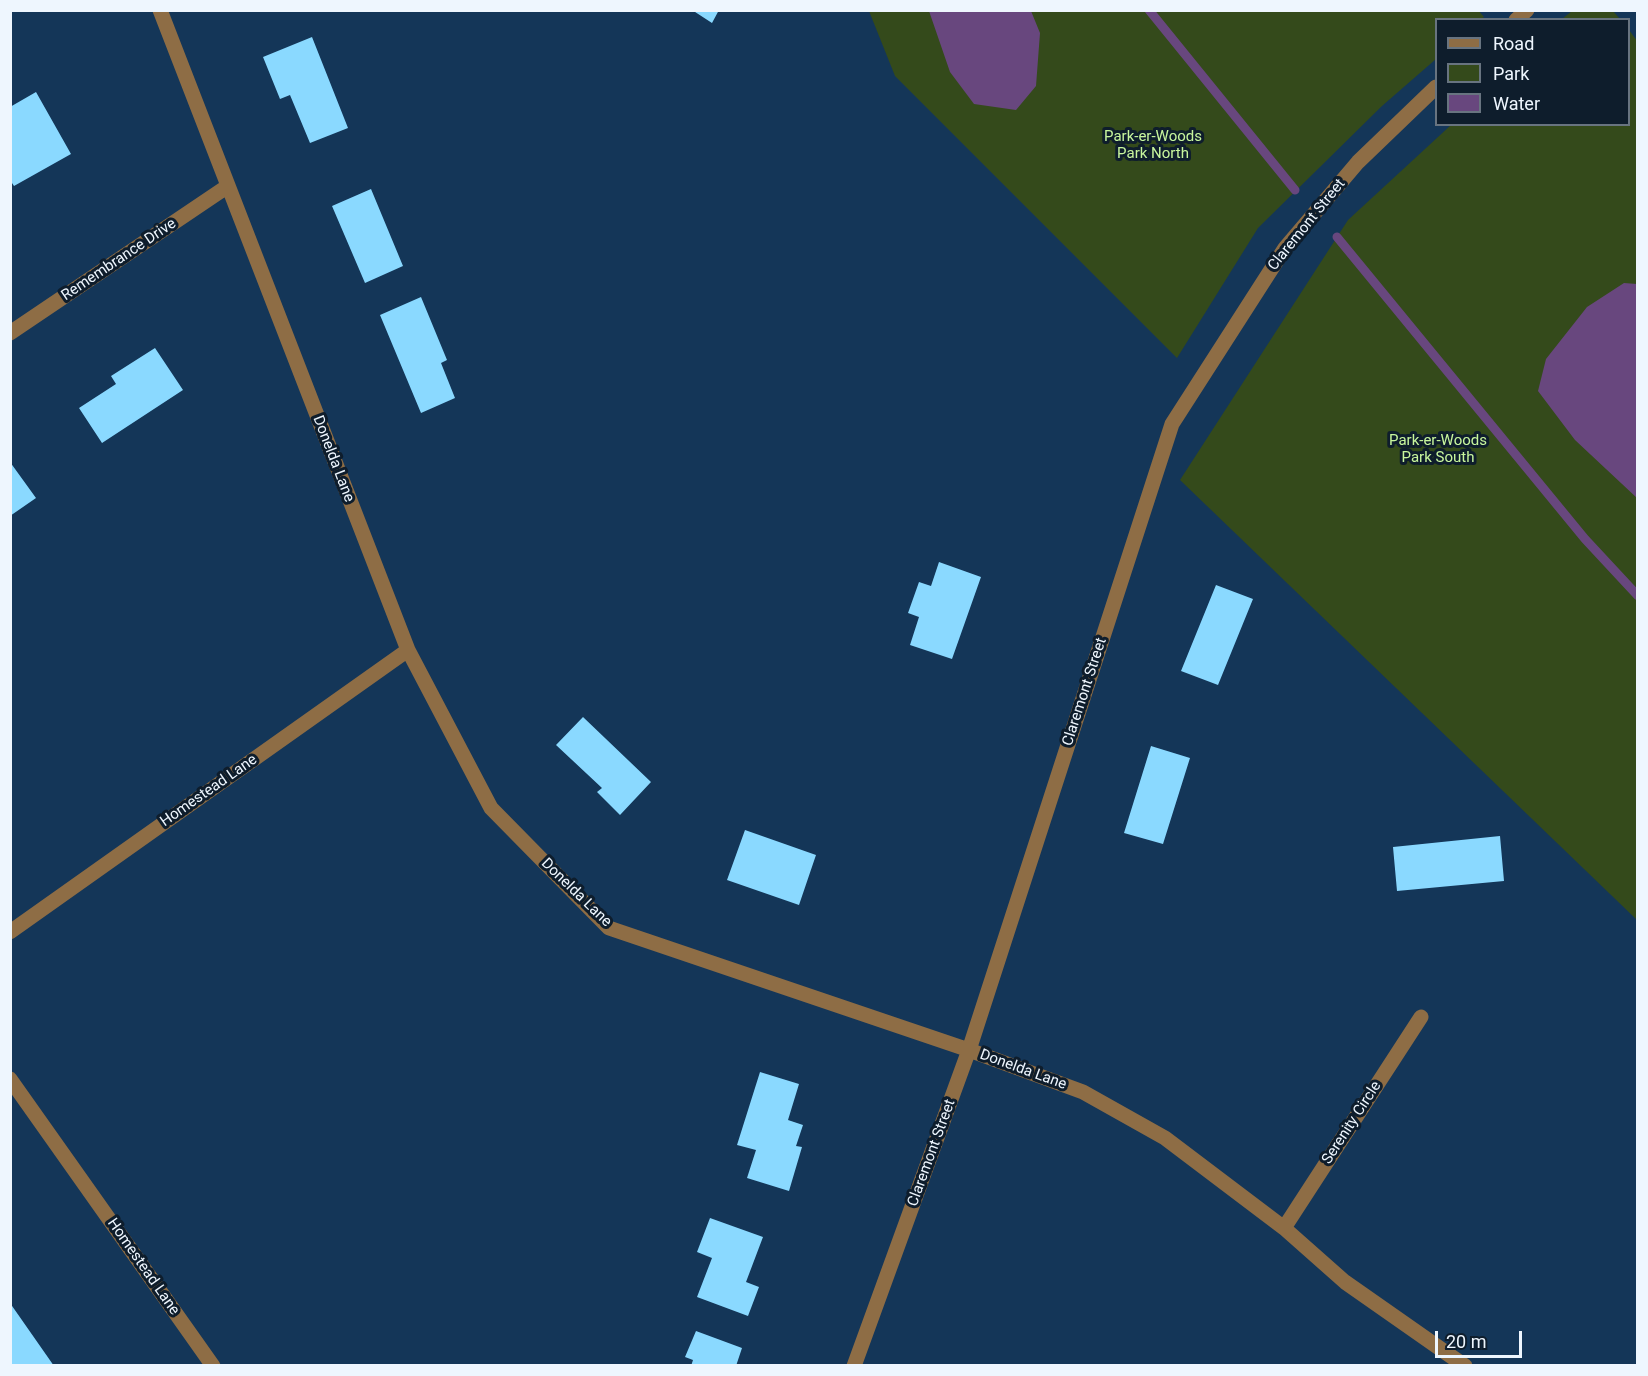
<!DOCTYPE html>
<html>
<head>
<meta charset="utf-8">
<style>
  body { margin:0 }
  #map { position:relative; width:1648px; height:1376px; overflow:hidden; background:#143658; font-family:Roboto,sans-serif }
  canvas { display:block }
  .frame { position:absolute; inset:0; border:12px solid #eef6fe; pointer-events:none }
  .legend { position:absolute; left:1435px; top:18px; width:195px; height:108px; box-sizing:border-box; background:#0e1d2c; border:2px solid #687480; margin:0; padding:8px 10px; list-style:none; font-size:18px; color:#eef6fe }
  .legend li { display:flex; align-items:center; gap:12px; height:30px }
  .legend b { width:30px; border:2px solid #687480 }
  .scale { position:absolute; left:1435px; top:1331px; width:87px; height:27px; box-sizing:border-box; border:3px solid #eef6fe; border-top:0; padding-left:8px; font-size:18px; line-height:21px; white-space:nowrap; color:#eef6fe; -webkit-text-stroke:4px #0e1d2c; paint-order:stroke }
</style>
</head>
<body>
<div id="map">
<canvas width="1648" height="1376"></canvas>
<div class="frame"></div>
<ul class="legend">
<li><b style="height:8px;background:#8e6d45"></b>Road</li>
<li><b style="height:16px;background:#344a1b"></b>Park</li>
<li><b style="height:16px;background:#68477e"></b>Water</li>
</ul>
<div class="scale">20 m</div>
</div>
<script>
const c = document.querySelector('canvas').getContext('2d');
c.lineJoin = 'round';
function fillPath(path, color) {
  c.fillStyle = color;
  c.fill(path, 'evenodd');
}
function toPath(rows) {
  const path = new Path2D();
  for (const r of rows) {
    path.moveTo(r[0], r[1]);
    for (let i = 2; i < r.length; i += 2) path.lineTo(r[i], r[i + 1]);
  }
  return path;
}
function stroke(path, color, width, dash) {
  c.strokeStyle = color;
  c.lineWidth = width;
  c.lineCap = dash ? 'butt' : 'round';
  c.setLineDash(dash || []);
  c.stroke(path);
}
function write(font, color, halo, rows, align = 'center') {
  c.font = font + ' Roboto,sans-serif';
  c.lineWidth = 6;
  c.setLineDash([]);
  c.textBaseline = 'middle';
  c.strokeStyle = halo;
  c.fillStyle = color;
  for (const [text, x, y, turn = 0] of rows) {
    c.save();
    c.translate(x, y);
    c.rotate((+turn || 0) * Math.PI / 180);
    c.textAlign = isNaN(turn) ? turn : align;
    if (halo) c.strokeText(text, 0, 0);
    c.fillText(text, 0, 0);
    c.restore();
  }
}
fillPath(toPath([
  [1478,10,1484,17,1481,19,1436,20,1436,59,1382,106,1258,228,1177,358,895,76,869,11],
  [1572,11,1613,11,1620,19,1562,19],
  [1629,30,1638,42,1637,920,1180,480,1348,220,1451,125,1628,124]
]), '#344a1b');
fillPath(toPath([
  [929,11,1031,11,1040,33,1036,86,1016,110,974,104,950,72],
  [1624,283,1637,284,1637,498,1575,440,1538,391,1546,359,1587,307]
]), '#68477e');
stroke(toPath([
  [1149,10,1295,190],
  [1337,237,1585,539,1638,596]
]), '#68477e', 9);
fillPath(toPath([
  [692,10,719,10,712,23],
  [312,37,348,128,310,143,290,95,280,99,263,57],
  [36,92,71,154,14,186,10,180,10,107],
  [371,189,403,266,365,283,332,206],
  [421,297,447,360,441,363,455,398,421,413,380,315],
  [155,348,183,390,102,443,79,408,116,384,111,376],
  [10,462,36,498,10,516],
  [939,562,981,577,952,659,910,645,919,617,908,613,919,582,931,586],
  [1216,585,1253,599,1218,685,1181,671],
  [583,717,651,782,620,815,597,792,602,788,556,745],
  [1151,746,1190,758,1163,844,1124,833],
  [745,830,816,855,799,905,727,880],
  [1500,836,1504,881,1397,891,1393,847],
  [760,1072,799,1084,788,1120,803,1125,796,1146,802,1147,789,1191,747,1178,756,1150,737,1145],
  [710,1218,763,1237,746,1282,759,1287,748,1316,697,1297,712,1258,697,1252],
  [10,1303,54,1366,10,1366],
  [696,1331,742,1348,736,1366,691,1366,693,1360,685,1357]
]), '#8ad9ff');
stroke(toPath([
  [160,10,408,650,491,808,609,928,969,1050,1083,1092,1165,1138,1284,1228,1345,1282,1465,1366],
  [1516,20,1527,10],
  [10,333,228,186],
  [10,932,408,650],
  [10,1079,213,1366],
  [1284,1228,1421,1017],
  [854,1366,969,1050,1172,424,1285,248,1358,162,1436,87]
]), '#8e6d45', 15);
write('15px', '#c8f69d', '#0e1d2c', [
  ["Park-er-Woods",1153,137],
  ["Park North",1153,154],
  ["Park-er-Woods",1438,441],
  ["Park South",1438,458]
]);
write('15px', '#eef6fe', '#0e1d2c', [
  ["Claremont Street",1307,225,-51],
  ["Remembrance Drive",119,260,-34],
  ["Donelda Lane",333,459,69],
  ["Claremont Street",1085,692,-72],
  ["Homestead Lane",209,791,-35],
  ["Donelda Lane",576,893,44],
  ["Donelda Lane",1023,1070,20],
  ["Serenity Circle",1352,1123,-57],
  ["Claremont Street",932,1153,-70],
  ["Homestead Lane",143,1267,55]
]);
</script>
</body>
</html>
